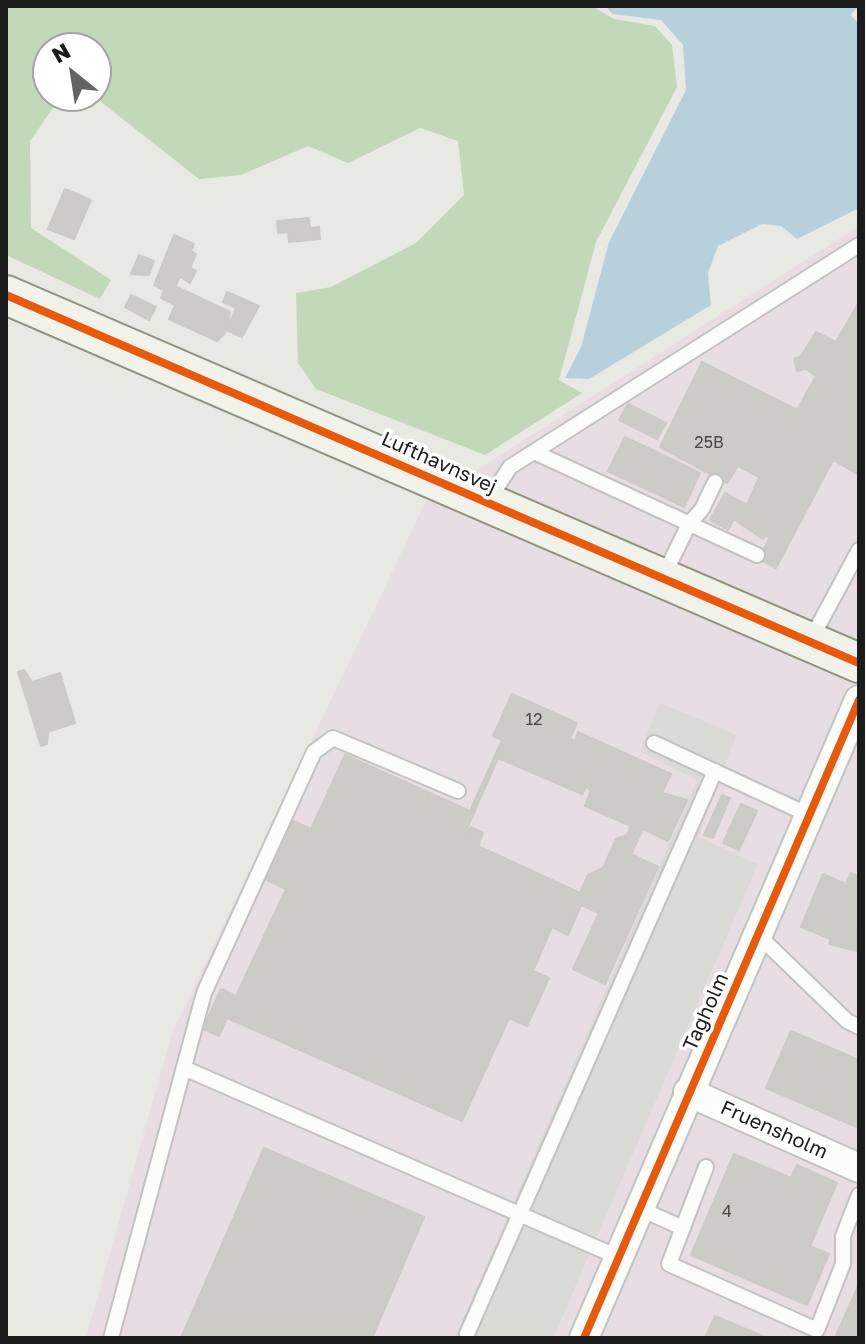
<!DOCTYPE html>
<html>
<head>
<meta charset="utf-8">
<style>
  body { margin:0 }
  #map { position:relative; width:865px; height:1344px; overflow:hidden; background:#e9e9e4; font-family:"Golos Text",sans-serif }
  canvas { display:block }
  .frame { position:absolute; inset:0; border:8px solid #1b1b1b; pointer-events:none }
  .north { position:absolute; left:32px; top:32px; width:80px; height:80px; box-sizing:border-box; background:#fff; border:2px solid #a4a4a4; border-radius:50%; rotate:330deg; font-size:22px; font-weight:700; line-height:32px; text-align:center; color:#1b1b1b }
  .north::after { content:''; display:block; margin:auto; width:28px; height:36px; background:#636361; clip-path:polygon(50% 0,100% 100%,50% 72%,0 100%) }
</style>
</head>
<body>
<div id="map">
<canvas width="865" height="1344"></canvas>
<div class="frame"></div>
<div class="north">N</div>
</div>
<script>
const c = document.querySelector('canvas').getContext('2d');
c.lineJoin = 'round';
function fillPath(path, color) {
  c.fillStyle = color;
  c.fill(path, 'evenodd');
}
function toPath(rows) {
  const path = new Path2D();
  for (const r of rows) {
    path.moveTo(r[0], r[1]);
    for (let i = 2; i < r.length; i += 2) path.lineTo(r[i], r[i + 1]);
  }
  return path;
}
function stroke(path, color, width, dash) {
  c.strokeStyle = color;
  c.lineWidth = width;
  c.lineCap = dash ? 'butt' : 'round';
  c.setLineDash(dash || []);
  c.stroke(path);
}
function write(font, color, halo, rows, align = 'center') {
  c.font = font + ' "Golos Text",sans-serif';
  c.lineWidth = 7;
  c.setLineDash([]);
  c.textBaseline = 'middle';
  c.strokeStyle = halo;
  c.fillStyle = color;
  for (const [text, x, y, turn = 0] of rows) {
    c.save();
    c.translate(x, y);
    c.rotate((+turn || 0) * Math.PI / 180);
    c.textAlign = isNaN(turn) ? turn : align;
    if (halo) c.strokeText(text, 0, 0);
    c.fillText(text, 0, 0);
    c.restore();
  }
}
fillPath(toPath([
  [859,226,859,1338,86,1338,172,1033,425,503]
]), '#e7dde2');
fillPath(toPath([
  [6,6,592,6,614,19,655,26,672,45,677,87,596,242,559,380,582,393,485,455,316,389,298,363,296,293,331,287,416,243,464,195,458,141,420,128,348,163,308,146,241,175,199,179,96,98,53,108,30,141,31,228,111,280,100,299,6,255],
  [48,48,96,48,96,96,48,96]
]), '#c1d8b9');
fillPath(toPath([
  [660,703,736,735,698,837,758,864,553,1338,455,1338,697,780,640,751]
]), '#dadad7');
fillPath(toPath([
  [606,6,859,6,850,15,859,23,859,200,857,209,797,239,781,226,762,224,718,246,708,273,711,305,589,379,565,378,581,347,609,242,686,90,683,45,661,20,612,14]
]), '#b7d1dc');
const building = toPath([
  [65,189,91,200,74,239,48,229,65,189],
  [309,218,310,228,319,227,320,239,289,242,288,232,278,233,277,221,309,218],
  [174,235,194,244,191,251,196,254,190,268,196,271,190,283,180,277,175,286,230,312,225,333,217,341,169,319,175,305,161,298,164,290,154,285,174,235],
  [139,255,154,261,149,275,131,274,139,255],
  [227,292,259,306,242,337,226,330,236,308,223,302,227,292],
  [131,295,156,307,149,320,125,307,131,295],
  [859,302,859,475,833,460,776,568,759,559,770,537,766,535,763,539,734,519,728,530,710,520,725,493,747,505,759,477,738,466,727,483,660,447,702,362,797,410,816,376,806,369,797,371,794,359,801,356,816,332,836,342,859,302],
  [628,404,666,423,657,439,619,420,628,404],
  [625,437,700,473,684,507,608,471,625,437],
  [24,670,32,682,60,673,75,723,48,732,47,744,41,746,18,672,24,670],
  [512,694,577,723,570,738,575,741,578,732,671,774,662,793,687,800,668,841,643,829,631,854,658,867,605,984,573,969,599,913,581,905,568,935,552,927,533,971,549,978,527,1026,509,1018,462,1121,227,1018,219,1036,203,1029,221,989,236,996,286,889,265,879,291,820,311,829,345,755,470,811,502,740,493,736,512,694],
  [498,758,582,794,586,787,591,790,585,806,631,826,627,835,616,839,603,868,588,875,580,893,478,846,483,833,471,827,462,840,498,758],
  [722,795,730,798,713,838,704,835,722,795],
  [741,804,757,811,739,850,723,843,741,804],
  [851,873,859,877,857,951,829,944,831,939,801,927,823,874,846,884,851,873],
  [791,1031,859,1060,859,1128,766,1088,791,1031],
  [264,1148,424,1217,372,1338,181,1338,264,1148],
  [734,1154,791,1178,797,1165,837,1183,810,1246,829,1254,807,1305,691,1255,734,1154],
  [859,1284,859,1338,835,1338,859,1284],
  [715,1316,767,1338,705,1338,715,1316]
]);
fillPath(building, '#cccbc7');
stroke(building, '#cccac5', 2);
const lane = toPath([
  [534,452,757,555],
  [488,501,510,467,859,245],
  [663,577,689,524,702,509,715,482],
  [810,641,859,550],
  [654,743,811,816],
  [758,935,847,1021,859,1027],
  [186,1069,618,1257],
  [706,1167,669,1264,817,1330,843,1264,843,1236,859,1195],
  [638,1208,683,1228],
  [467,1334,715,771],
  [111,1338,204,993,314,752,333,738,458,791]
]);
const street = toPath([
  [688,1092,859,1168],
  [584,1338,859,700]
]);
const secondary = toPath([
  [6,295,859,663]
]);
stroke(lane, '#c2c2c0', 18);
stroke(street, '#c2c2c0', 32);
stroke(secondary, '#8e937d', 42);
stroke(lane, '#fcfcfb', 14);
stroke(street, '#fcfcfb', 28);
stroke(secondary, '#f1f2e9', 38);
stroke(toPath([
  [6,295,859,663],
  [584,1338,859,700]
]), '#e8590c', 8);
write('16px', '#474746', null, [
  ["25B",709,443],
  ["12",534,720],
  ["4",727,1212]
]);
write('20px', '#1b1b1b', '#fff', [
  ["Lufthavnsvej",439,463,24],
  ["Tagholm",706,1012,-66],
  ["Fruensholm",774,1130,24]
]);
</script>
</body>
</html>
